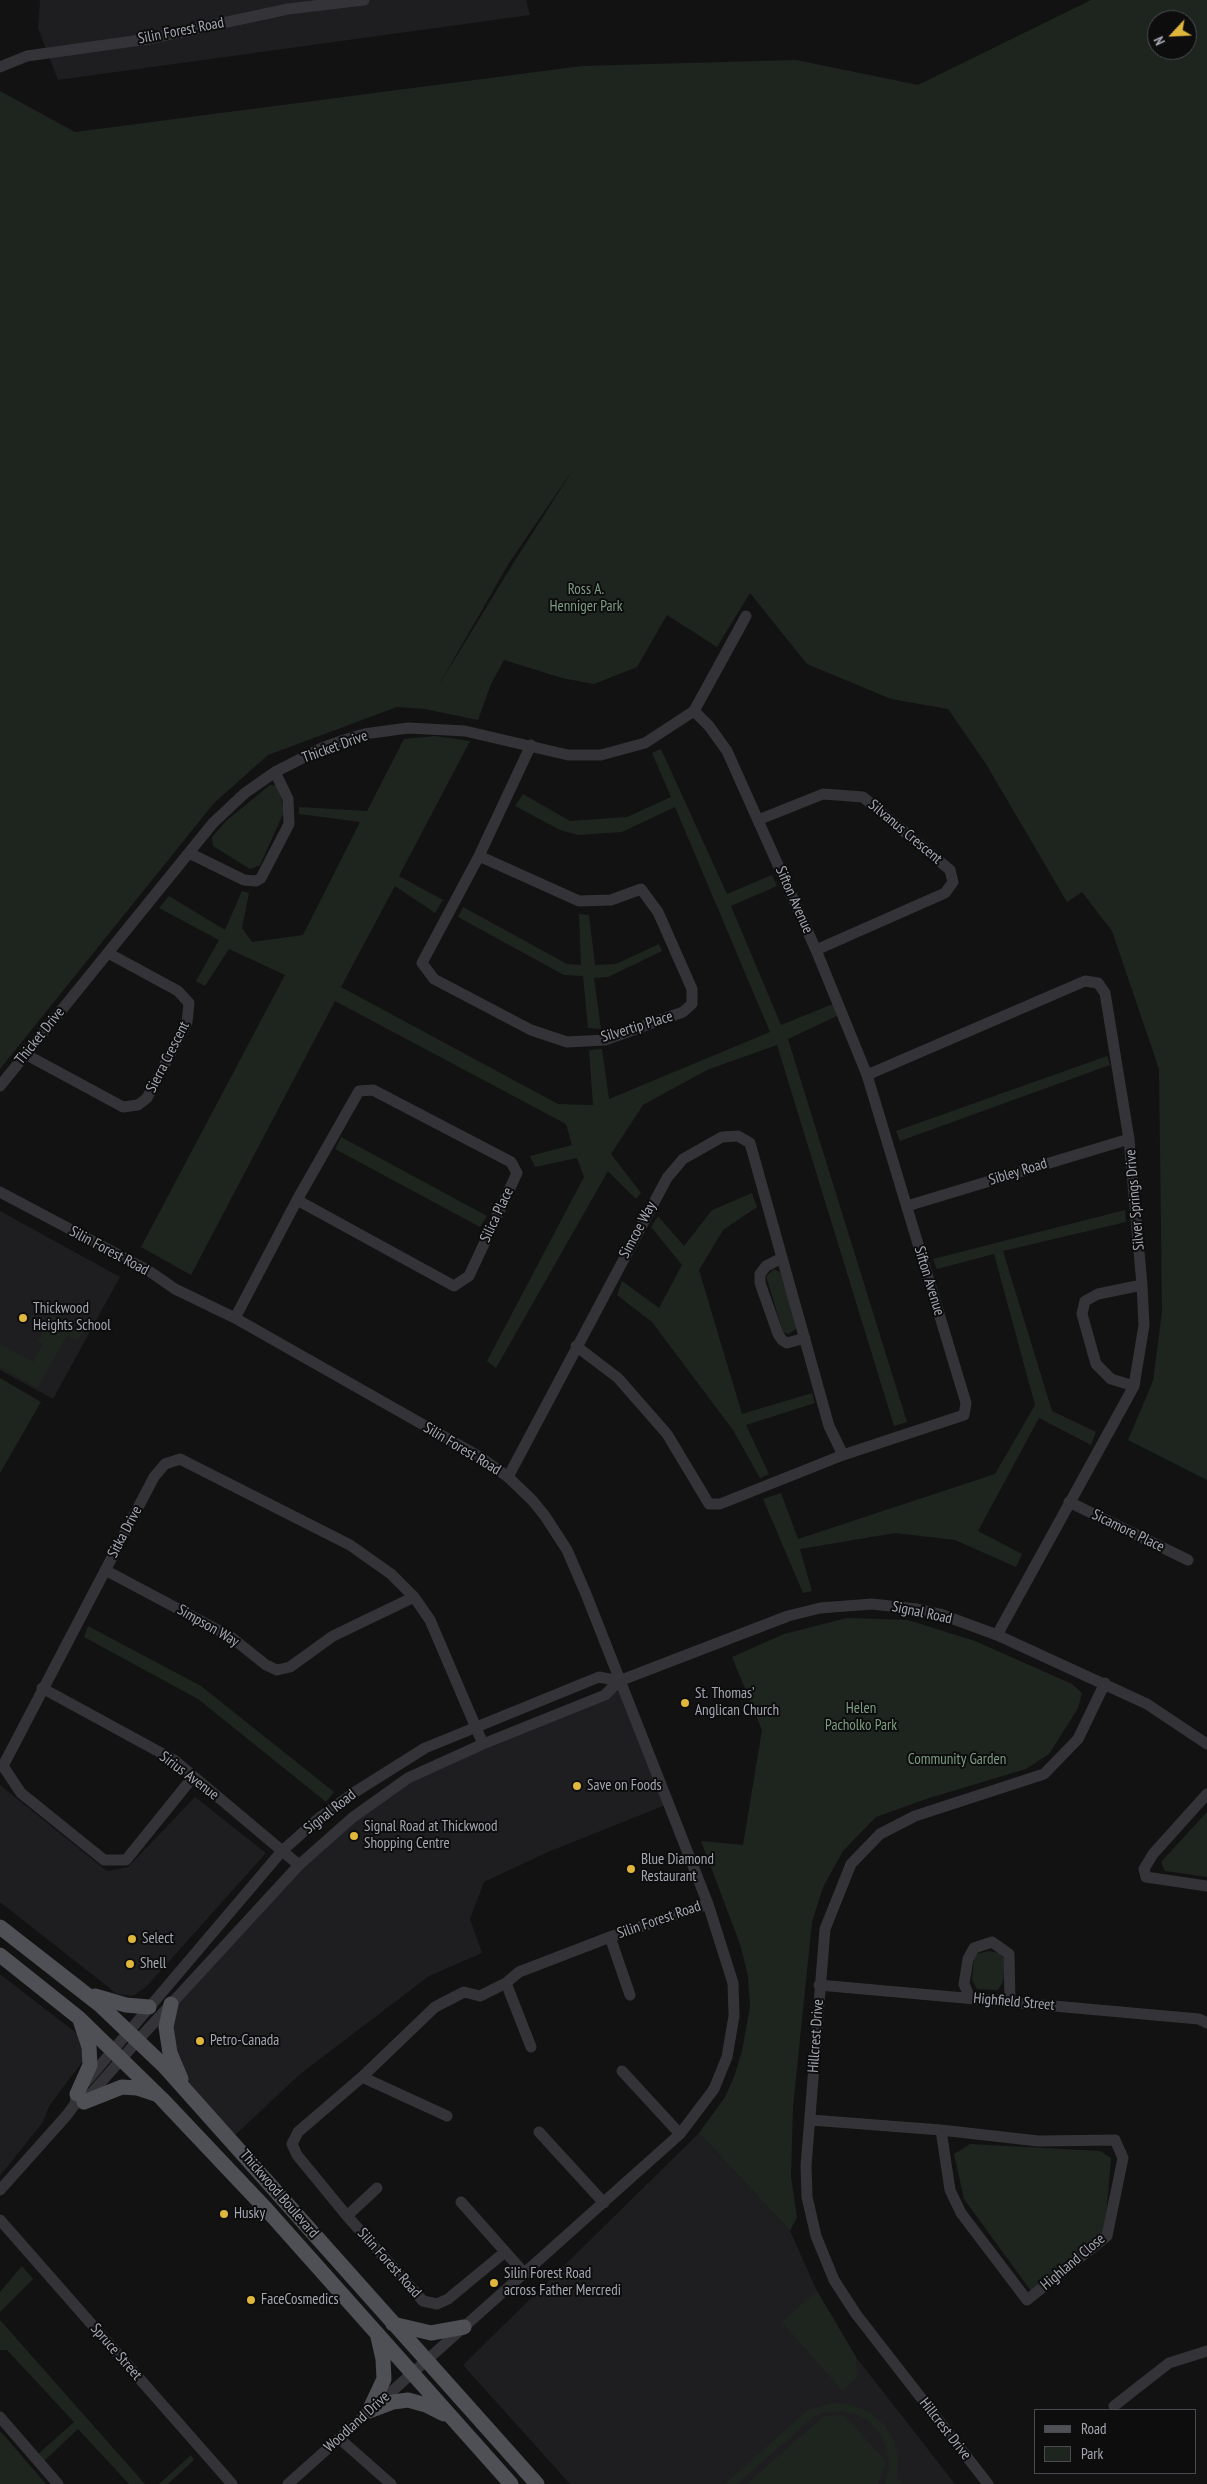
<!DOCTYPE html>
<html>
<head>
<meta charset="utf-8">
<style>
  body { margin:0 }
  #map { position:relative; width:1207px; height:2484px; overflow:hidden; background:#121213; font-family:"PT Sans Narrow",sans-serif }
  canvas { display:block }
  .legend { position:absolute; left:1034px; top:2409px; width:162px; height:65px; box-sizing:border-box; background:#0d0d0e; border:1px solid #494b50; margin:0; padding:6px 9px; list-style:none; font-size:15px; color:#a4a7b2 }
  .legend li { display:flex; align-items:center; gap:10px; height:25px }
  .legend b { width:25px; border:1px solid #494b50 }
  .north { position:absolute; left:1147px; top:10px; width:50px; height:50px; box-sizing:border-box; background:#0d0d0e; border:1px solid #494b50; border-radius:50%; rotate:245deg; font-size:14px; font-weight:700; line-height:20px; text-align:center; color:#a4a7b2 }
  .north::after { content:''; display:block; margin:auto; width:18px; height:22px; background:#e0b63c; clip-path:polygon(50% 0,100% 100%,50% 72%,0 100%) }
</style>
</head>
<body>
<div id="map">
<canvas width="1207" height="2484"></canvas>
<ul class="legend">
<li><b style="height:6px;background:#4f5056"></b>Road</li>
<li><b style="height:14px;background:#1e251f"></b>Park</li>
</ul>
<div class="north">N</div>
</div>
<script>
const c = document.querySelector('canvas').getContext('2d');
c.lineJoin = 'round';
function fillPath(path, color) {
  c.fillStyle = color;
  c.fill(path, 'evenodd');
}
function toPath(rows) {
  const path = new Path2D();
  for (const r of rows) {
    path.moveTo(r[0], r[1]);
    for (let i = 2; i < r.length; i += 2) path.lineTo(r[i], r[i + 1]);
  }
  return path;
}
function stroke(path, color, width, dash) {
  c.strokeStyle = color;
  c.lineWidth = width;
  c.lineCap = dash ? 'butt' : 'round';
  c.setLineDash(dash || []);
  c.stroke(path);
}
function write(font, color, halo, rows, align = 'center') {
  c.font = font + ' "PT Sans Narrow",sans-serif';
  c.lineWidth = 4;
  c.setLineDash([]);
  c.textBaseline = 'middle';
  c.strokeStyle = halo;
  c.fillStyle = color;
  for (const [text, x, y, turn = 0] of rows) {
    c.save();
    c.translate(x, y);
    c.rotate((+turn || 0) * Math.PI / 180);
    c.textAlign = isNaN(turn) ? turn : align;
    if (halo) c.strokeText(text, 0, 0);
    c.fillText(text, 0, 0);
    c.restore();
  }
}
fillPath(toPath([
  [40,0,526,0,530,15,58,80,38,28],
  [0,1211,120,1277,53,1399,0,1370],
  [619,1681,668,1804,548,1852,484,1882,470,1919,482,1953,429,1976,299,2075,231,2139,186,2090,170,2053,171,2004,299,1865,408,1778,605,1695],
  [0,1785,107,1871,128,1867,195,1797,266,1853,146,1987,133,1996,117,1994,0,1902],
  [0,1974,80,2036,86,2049,83,2061,49,2106,43,2122,0,2176],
  [699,2133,790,2231,817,2291,856,2357,955,2484,570,2484,463,2365]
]), '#1e1e20');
fillPath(toPath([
  [1091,0,1207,0,1207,1480,1128,1440,1153,1381,1162,1312,1159,1069,1112,931,1082,892,1067,902,986,764,948,709,891,699,807,664,750,593,717,647,667,615,637,667,594,684,562,678,504,660,491,684,478,720,425,709,397,707,268,755,214,803,0,1069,0,91,75,132,582,66,796,60,918,85],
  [1157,20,1187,20,1187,50,1157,50],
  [574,468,514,562,437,688,509,563],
  [435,736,470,741,399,876,443,900,435,913,395,886,341,987,558,1104,593,1105,589,1050,602,1049,609,1099,770,1032,675,807,622,832,578,835,560,830,515,806,523,794,570,821,627,817,671,797,652,753,661,749,727,894,772,875,777,886,731,906,781,1025,833,1004,837,1016,788,1039,907,1422,894,1426,777,1045,707,1070,643,1105,611,1154,641,1193,636,1199,608,1171,496,1368,487,1361,584,1177,577,1158,535,1167,530,1156,572,1145,566,1124,335,1001,191,1275,141,1247,285,975,229,949,205,986,196,981,219,940,159,908,169,896,225,930,242,891,249,893,242,928,252,942,303,935,360,822,299,814,299,807,367,811,404,739],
  [270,785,278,786,284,812,260,865,250,869,213,846,212,837,226,821],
  [463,907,567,964,581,965,579,914,589,915,595,965,616,964,659,944,662,951,608,977,594,978,601,1029,588,1028,583,976,564,975,458,917],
  [1107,1056,1110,1065,900,1141,896,1131],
  [341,1137,487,1216,480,1227,335,1149],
  [752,1193,757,1207,723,1230,699,1270,742,1414,812,1393,815,1403,746,1425,769,1474,760,1478,733,1430,652,1322,617,1295,622,1281,659,1308,682,1265,651,1227,658,1216,684,1246,712,1210],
  [1125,1210,1126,1222,1003,1251,1052,1411,1096,1432,1091,1445,1039,1418,978,1531,1022,1554,1016,1567,955,1540,895,1533,800,1549,812,1591,803,1593,763,1499,781,1493,798,1539,995,1474,1035,1405,994,1254,937,1269,933,1259],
  [774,1269,780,1272,797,1328,789,1334,783,1332,766,1276],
  [52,1315,83,1332,78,1341,67,1335,37,1388,0,1367,0,1344,33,1362,43,1344,38,1341],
  [0,1378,41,1402,0,1473],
  [847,1618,908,1620,975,1641,1072,1684,1082,1693,1078,1708,1049,1754,1026,1769,926,1799,876,1817,843,1851,823,1887,812,1922,793,2107,791,2177,797,2217,790,2231,699,2133,725,2097,734,2077,742,2051,750,2007,748,1976,740,1944,701,1841,743,1845,762,1730,732,1657,784,1634],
  [88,1626,201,1686,334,1792,326,1802,198,1699,84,1637],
  [1207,1812,1207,1877,1165,1871,1161,1862],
  [988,1951,1000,1953,1005,1960,1003,1982,998,1990,977,1989,972,1980,974,1958,977,1954],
  [970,2144,1100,2151,1111,2158,1105,2231,1031,2291,964,2199,954,2154],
  [22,2266,33,2279,0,2312,0,2292],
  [817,2291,856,2357,857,2378,842,2390,782,2322],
  [0,2320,145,2484,129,2484,78,2429,42,2463,36,2456,74,2422,7,2350,0,2350],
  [833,2403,852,2405,870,2412,884,2425,894,2441,898,2459,897,2478,903,2484,885,2484,889,2466,887,2449,881,2435,870,2422,856,2414,840,2411,824,2412,813,2417,737,2484,725,2484,808,2410],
  [844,2415,886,2462,878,2484,747,2484,824,2416],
  [0,2432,2,2433,46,2484,0,2484],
  [191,2455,194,2460,168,2484,159,2484]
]), '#1e251f');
stroke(toPath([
  [0,67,27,56,148,39,288,9,364,0],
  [758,820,823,794,863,797,950,870,953,882,945,893,816,950],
  [189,853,244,880,256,881,261,878,289,824,288,799,275,772],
  [479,856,579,901,611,900,641,889,658,912,692,989,692,1004,683,1012,605,1040,567,1042,531,1030,434,979,422,963,479,856,531,745],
  [25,1054,123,1107,138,1105,147,1098,187,1022,189,1003,178,991,108,953],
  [867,1075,1085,981,1098,983,1105,993,1129,1139,1142,1285,1144,1325,1134,1386,997,1635],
  [0,1086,213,823,245,793,275,772,322,748,344,740,364,734,408,728,465,731,568,755,601,755,645,743,694,711,746,616],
  [0,1192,149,1271,175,1289,235,1318,480,1457,508,1477,532,1500,545,1516,567,1550,586,1594,708,1904,733,1983,734,2016,727,2057,714,2089,680,2134,288,2484],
  [907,1206,1129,1139],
  [782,1258,766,1266,760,1274,760,1283,778,1334,782,1340,787,1343,805,1338],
  [235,1318,297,1200,359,1091,373,1090,511,1162,517,1173,469,1276,454,1286,297,1200],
  [576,1346,618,1378,667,1434,709,1504,720,1504,843,1455,964,1415,966,1403,867,1075,816,950,727,751,709,726,694,711],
  [1134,1386,1111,1379,1096,1364,1082,1314,1085,1301,1098,1294,1142,1285],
  [508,1477,667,1178,683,1159,722,1137,738,1136,750,1143,829,1426,843,1455],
  [1069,1502,1188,1560],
  [105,1570,231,1637,266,1665,277,1670,290,1667,333,1636,414,1597],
  [42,1688,174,1760,299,1865],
  [193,1777,126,1860,104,1860,21,1793,3,1766,154,1477,165,1464,180,1459,350,1545,391,1574,414,1597,430,1620,483,1744],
  [1207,1794,1153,1854,1144,1869,1146,1877,1207,1886],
  [610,1937,630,1995],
  [506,1983,531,2047],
  [819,1985,1199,2019,1207,2023],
  [970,1998,964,1984,968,1959,974,1948,992,1942,1009,1954,1010,2001],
  [622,2071,680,2134],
  [362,2077,447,2116],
  [86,2082,282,1851,319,1818,355,1792,425,1748,599,1677,619,1681],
  [75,2104,84,2102,138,2040,299,1865,352,1818,408,1778,483,1744,605,1695,619,1681,788,1616,820,1608,872,1604,917,1609,940,1614,997,1635,1147,1704,1207,1744],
  [811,2120,941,2130,1038,2141,1115,2140,1123,2158,1107,2236,1027,2300,961,2213,950,2190,941,2130],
  [539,2132,604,2203],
  [0,2190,67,2115,75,2104,76,2097],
  [461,2202,525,2274],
  [347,2216,377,2188],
  [0,2220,232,2484],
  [505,2252,448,2299,437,2304,423,2301,347,2216,297,2155,292,2144,298,2132,362,2077,435,2007,464,1992,480,1996,506,1983,519,1972,610,1937,708,1904],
  [1114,2406,1169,2363,1207,2351],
  [0,2417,58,2484],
  [340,2439,391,2484],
  [988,2484,856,2314,834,2280,816,2236,807,2197,806,2166,825,1929,851,1864,880,1834,915,1816,1044,1774,1078,1739,1105,1683]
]), '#333338', 11);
stroke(toPath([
  [0,1927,100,2005,164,2066,537,2484],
  [0,1955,79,2018,162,2099,267,2210,511,2484],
  [95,1996,126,2005,149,2007],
  [171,2004,166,2027,170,2053,181,2079],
  [77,2094,90,2065,89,2047,80,2020],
  [84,2102,122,2087,137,2088,155,2094],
  [393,2324,431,2333,464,2327],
  [369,2411,393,2402,408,2400,426,2405,444,2414],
  [369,2411,384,2379,383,2359,378,2337]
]), '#4f5056', 15);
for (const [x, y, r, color] of [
  [23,1318,5,"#e0b63c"],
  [685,1703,5,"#e0b63c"],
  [577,1786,5,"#e0b63c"],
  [354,1836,5,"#e0b63c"],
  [631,1869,5,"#e0b63c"],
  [132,1939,5,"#e0b63c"],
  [130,1964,5,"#e0b63c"],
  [200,2041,5,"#e0b63c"],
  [224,2214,5,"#e0b63c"],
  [494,2283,5,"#e0b63c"],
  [251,2300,5,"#e0b63c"]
]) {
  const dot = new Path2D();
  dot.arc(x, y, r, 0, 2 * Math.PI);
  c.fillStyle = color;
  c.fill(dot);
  stroke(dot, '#0d0d0e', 2);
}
write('15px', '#a4a7b2', '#0d0d0e', [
  ["Silin Forest Road",181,31,-11],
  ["Thicket Drive",335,747,-20],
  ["Silvanus Crescent",905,832,40],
  ["Sifton Avenue",794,900,66],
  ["Silvertip Place",637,1027,-17],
  ["Thicket Drive",40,1036,-51],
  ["Sierra Crescent",168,1057,-63],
  ["Sibley Road",1018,1172,-17],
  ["Silver Springs Drive",1135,1200,-95],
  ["Silica Place",497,1215,-65],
  ["Simcoe Way",638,1230,-62],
  ["Silin Forest Road",109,1251,28],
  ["Sifton Avenue",929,1281,73],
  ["Silin Forest Road",462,1449,31],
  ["Sicamore Place",1128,1531,26],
  ["Sitka Drive",125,1532,-62],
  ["Signal Road",922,1613,12],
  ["Simpson Way",208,1626,30],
  ["Sirius Avenue",189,1776,37],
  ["Signal Road",330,1812,-38],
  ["Silin Forest Road",659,1920,-19],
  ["Highfield Street",1014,2002,5],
  ["Hillcrest Drive",816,2036,-86],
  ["Thickwood Boulevard",279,2194,49],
  ["Highland Close",1073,2262,-40],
  ["Silin Forest Road",389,2263,48],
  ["Spruce Street",116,2352,49],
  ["Woodland Drive",357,2422,-42],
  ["Hillcrest Drive",945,2429,52]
]);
write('15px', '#7d9c81', '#0d0d0e', [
  ["Ross A.",586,590],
  ["Henniger Park",586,607],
  ["Helen",861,1709],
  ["Pacholko Park",861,1726],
  ["Community Garden",957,1760]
]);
write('15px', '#a4a7b2', '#0d0d0e', [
  ["Thickwood",33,1309],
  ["Heights School",33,1326],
  ["St. Thomas’",695,1694],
  ["Anglican Church",695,1711],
  ["Save on Foods",587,1786],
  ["Signal Road at Thickwood",364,1827],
  ["Shopping Centre",364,1844],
  ["Blue Diamond",641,1860],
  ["Restaurant",641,1877],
  ["Select",142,1939],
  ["Shell",140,1964],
  ["Petro-Canada",210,2041],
  ["Husky",234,2214],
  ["Silin Forest Road",504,2274],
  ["across Father Mercredi",504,2291],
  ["FaceCosmedics",261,2300]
], 'left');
</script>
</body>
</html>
